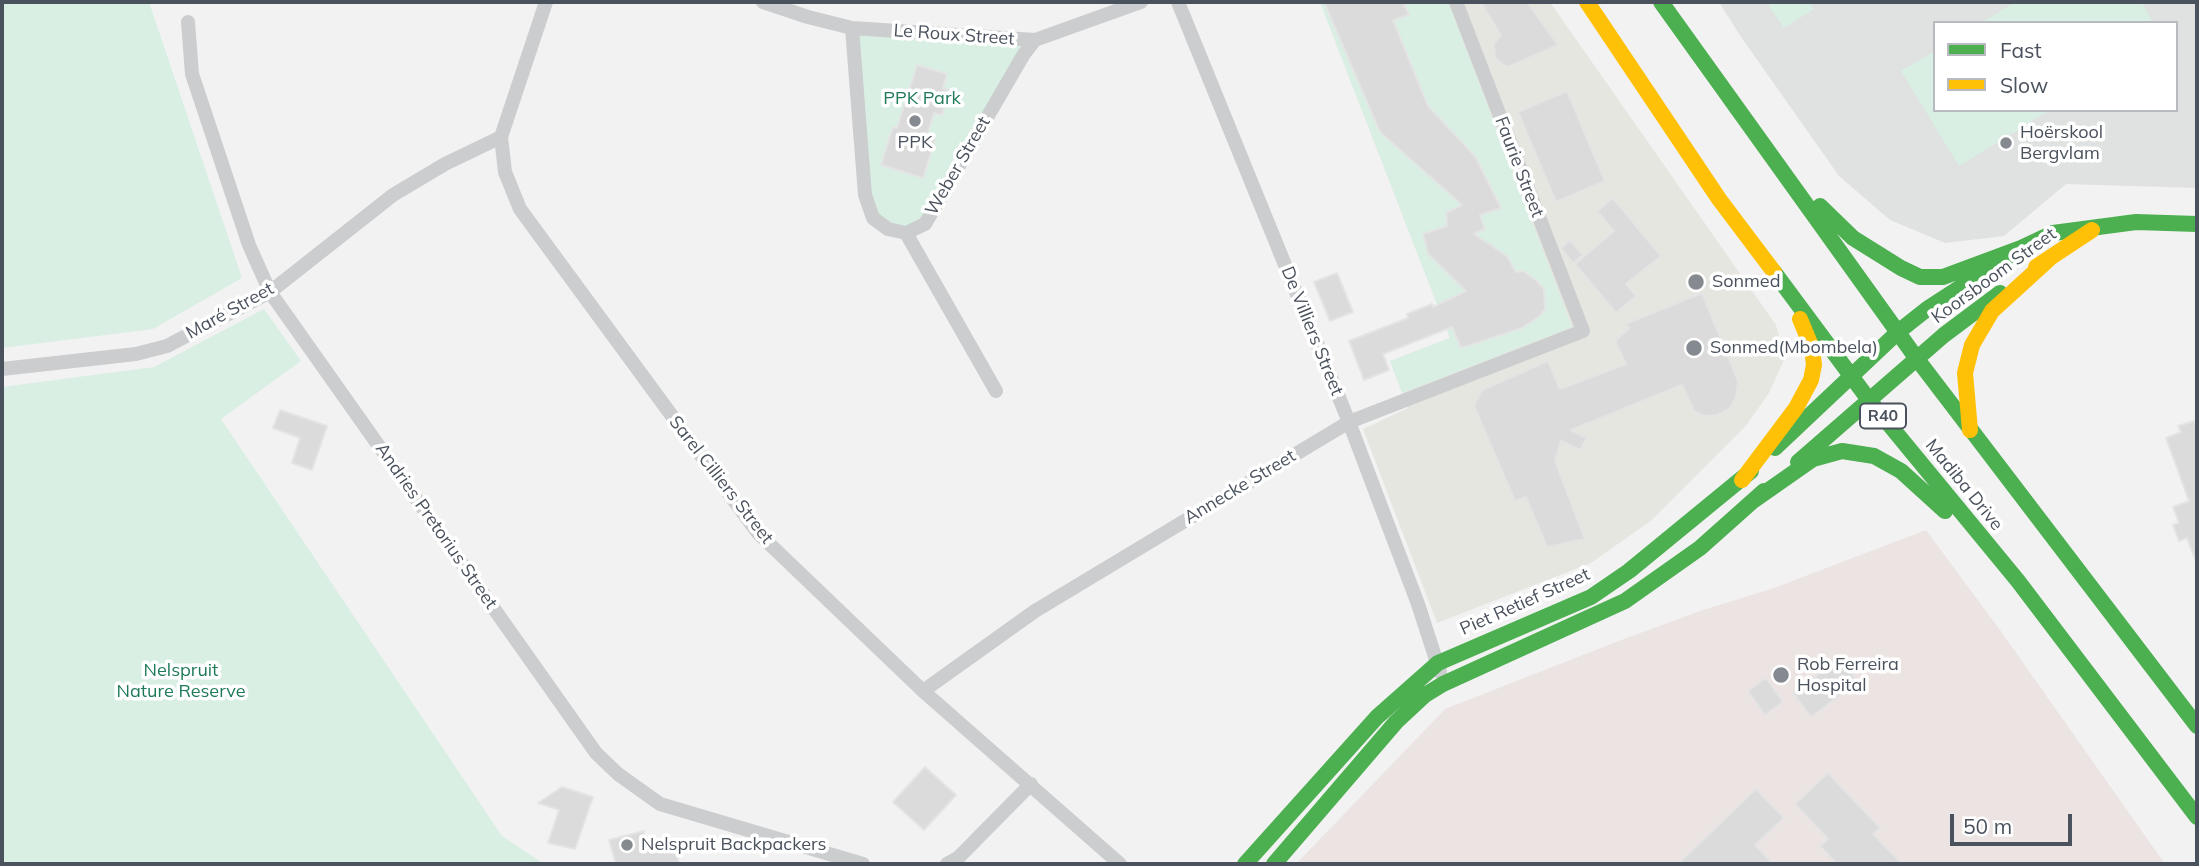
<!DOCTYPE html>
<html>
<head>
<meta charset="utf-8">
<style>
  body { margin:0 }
  #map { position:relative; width:2199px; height:866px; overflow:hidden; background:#f2f2f2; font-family:Mulish,sans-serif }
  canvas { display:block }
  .frame { position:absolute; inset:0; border:4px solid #4a525d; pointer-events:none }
  .legend { position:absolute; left:1933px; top:21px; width:245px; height:91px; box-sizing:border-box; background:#fff; border:2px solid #b7babe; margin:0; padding:9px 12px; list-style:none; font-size:21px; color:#4a525d }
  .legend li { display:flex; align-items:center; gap:14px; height:35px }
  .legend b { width:35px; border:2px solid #b7babe }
  .scale { position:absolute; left:1950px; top:814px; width:122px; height:32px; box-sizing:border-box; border:4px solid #4a525d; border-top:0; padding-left:9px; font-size:21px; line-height:24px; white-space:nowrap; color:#4a525d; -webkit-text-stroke:5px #fff; paint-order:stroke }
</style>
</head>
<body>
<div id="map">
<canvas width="2199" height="866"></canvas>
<div class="frame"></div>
<ul class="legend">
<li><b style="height:9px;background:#4caf50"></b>Fast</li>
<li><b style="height:9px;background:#ffc107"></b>Slow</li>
</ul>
<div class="scale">50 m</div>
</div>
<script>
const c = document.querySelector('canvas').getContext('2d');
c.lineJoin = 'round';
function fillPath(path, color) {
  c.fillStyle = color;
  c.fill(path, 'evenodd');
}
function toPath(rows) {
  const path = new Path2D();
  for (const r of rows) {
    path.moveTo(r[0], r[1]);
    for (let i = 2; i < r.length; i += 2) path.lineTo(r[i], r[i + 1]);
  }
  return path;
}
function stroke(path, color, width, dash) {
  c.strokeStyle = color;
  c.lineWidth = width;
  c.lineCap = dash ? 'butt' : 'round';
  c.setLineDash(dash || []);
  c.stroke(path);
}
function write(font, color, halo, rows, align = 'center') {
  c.font = font + ' Mulish,sans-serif';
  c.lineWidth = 7;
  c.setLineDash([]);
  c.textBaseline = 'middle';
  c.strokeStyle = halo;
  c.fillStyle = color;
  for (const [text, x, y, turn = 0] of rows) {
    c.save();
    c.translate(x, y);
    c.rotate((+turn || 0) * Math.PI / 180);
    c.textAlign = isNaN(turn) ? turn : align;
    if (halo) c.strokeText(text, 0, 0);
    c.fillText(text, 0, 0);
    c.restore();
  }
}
fillPath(toPath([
  [1320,2,1550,2,1776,325,1785,358,1769,393,1745,427,1652,520,1591,563,1437,623,1363,429,1408,408,1390,361,1450,338]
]), '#e6e6e0');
fillPath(toPath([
  [1719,2,2197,2,2197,188,2066,184,2004,236,1945,243,1890,220,1839,176,1739,34],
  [1935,23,2176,23,2176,110,1935,110]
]), '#e0e1e1');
fillPath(toPath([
  [1926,530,2000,630,2165,864,1296,864,1445,709,1616,642,1700,611,1774,588]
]), '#ece4e2');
fillPath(toPath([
  [2,2,149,2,242,278,153,329,2,348],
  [1320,2,1448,2,1572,327,1402,393,1390,361,1450,338],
  [1766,2,1809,2,1814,9,1784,28],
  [2015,2,2141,2,2154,23,1981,23],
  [852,28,1035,40,925,224,904,232,873,218],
  [1935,51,1935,110,2050,110,1959,166,1901,71],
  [264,309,301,361,221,419,502,836,544,864,2,864,2,387,154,367]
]), '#d9efe4');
const building = toPath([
  [1324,2,1403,2,1409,15,1393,20,1428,106,1475,156,1501,208,1480,215,1485,229,1474,234,1507,256,1516,272,1523,271,1536,280,1544,289,1545,309,1540,316,1522,328,1461,348,1452,327,1383,354,1389,370,1364,380,1349,341,1408,318,1407,314,1432,304,1433,307,1466,291,1428,254,1423,234,1447,226,1446,213,1462,205,1380,132,1324,2],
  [1481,2,1527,2,1558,45,1510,66,1505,66,1495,58,1494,43,1501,36,1481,2],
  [917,65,947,74,943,88,949,90,942,115,934,113,926,138,935,140,923,178,881,165,893,127,897,128,917,65],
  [1567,91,1605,181,1556,202,1518,112,1567,91],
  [1613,198,1661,256,1626,284,1636,296,1616,313,1575,264,1614,231,1597,211,1613,198],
  [1570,240,1583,255,1573,263,1561,248,1570,240],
  [1337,273,1353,312,1330,321,1314,282,1337,273],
  [1702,293,1738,381,1736,398,1729,409,1717,415,1704,416,1694,411,1682,385,1571,430,1587,438,1580,450,1561,441,1555,461,1585,539,1547,547,1526,497,1515,501,1474,406,1482,390,1548,361,1560,389,1626,364,1615,341,1629,328,1625,324,1702,293],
  [280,410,327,426,312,470,292,463,300,438,273,428,280,410],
  [2194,421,2197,430,2196,562,2187,538,2179,541,2173,525,2179,523,2173,507,2189,501,2166,438,2181,432,2178,426,2194,421],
  [1840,658,1858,682,1811,717,1793,693,1840,658],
  [1766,678,1783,702,1765,715,1748,691,1766,678],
  [925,767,956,795,924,830,893,802,925,767],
  [1828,773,1880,828,1873,834,1902,864,1837,864,1820,846,1828,839,1795,804,1828,773],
  [562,787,593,797,575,849,548,843,559,810,538,803,562,787],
  [1756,789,1784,818,1755,845,1773,864,1678,864,1756,789],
  [644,831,644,849,674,841,679,864,616,864,609,840,644,831]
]);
fillPath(building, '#dbdbdc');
stroke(building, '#e4e4e5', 2);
stroke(toPath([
  [546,2,501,137,505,172,520,209,758,533,923,691,1120,864],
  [763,2,808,17,852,28,1035,40,1141,2],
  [1178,2,1349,422,1418,604,1440,672],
  [188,22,192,74,249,245,270,292,596,753,618,774,660,804,863,864],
  [852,28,865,195,873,218,888,229,906,233,925,224,1024,54,1035,40],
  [906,233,996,391],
  [2,369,136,354,167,346,270,292,393,195,445,164,501,137],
  [923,691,1035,611,1349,422,1583,331,1456,2],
  [947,864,958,858,1031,784]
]), '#cccdcf', 14);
stroke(toPath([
  [1661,2,1917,359,2197,726],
  [1820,206,1853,238,1901,268,1920,277,1943,277,2021,248],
  [1774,272,1869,400,2018,581,2197,817],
  [1775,448,1898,332,1927,309,2021,248,2053,233,2136,222,2197,224],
  [1798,462,1944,335,2000,293],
  [1753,501,1813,459,1842,451,1874,456,1901,471,1945,511],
  [1245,864,1377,717,1438,663,1591,597,1629,571,1751,471],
  [1274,864,1396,722,1425,695,1443,684,1625,601,1700,548,1764,491]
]), '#4caf50', 16);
stroke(toPath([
  [1587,2,1719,199,1774,272],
  [2036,267,2092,230],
  [1970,430,1965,373,1972,345,1992,311,2049,259],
  [1742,480,1796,408,1811,380,1814,365,1812,348,1800,319]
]), '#ffc107', 16);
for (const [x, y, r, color] of [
  [915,121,7,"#858a91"],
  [2006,143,7,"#858a91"],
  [1696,282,9,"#858a91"],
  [1694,348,9,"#858a91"],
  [1781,675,9,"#858a91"],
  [627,845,7,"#858a91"]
]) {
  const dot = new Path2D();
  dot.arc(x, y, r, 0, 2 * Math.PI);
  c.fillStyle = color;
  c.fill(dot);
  stroke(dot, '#fff', 2.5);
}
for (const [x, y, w] of [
  [1883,416,46]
]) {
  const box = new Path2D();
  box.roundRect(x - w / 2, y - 12.5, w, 25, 5);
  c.fillStyle = '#fff';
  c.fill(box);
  stroke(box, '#4a525d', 2);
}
write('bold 16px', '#4a525d', null, [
  ["R40",1883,416]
]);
write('18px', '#4a525d', '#fff', [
  ["Le Roux Street",954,35,4],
  ["Weber Street",958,166,-60],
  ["Faurie Street",1519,167,69],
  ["Koorsboom Street",1994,276,-36],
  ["Maré Street",230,311,-29],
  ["De Villiers Street",1312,331,68],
  ["Sarel Cilliers Street",721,480,52],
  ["Madiba Drive",1964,485,51],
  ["Annecke Street",1240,487,-31],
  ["Andries Pretorius Street",436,526,55],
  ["Piet Retief Street",1525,602,-24]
]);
write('18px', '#1f7a58', '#fff', [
  ["PPK Park",922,99],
  ["Nelspruit",181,671],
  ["Nature Reserve",181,692]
]);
write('18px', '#4a525d', '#fff', [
  ["Hoërskool",2020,133],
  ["Bergvlam",2020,154],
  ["PPK",915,143,"center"],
  ["Sonmed",1712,282],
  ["Sonmed(Mbombela)",1710,348],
  ["Rob Ferreira",1797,665],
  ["Hospital",1797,686],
  ["Nelspruit Backpackers",641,845]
], 'left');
</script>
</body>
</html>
